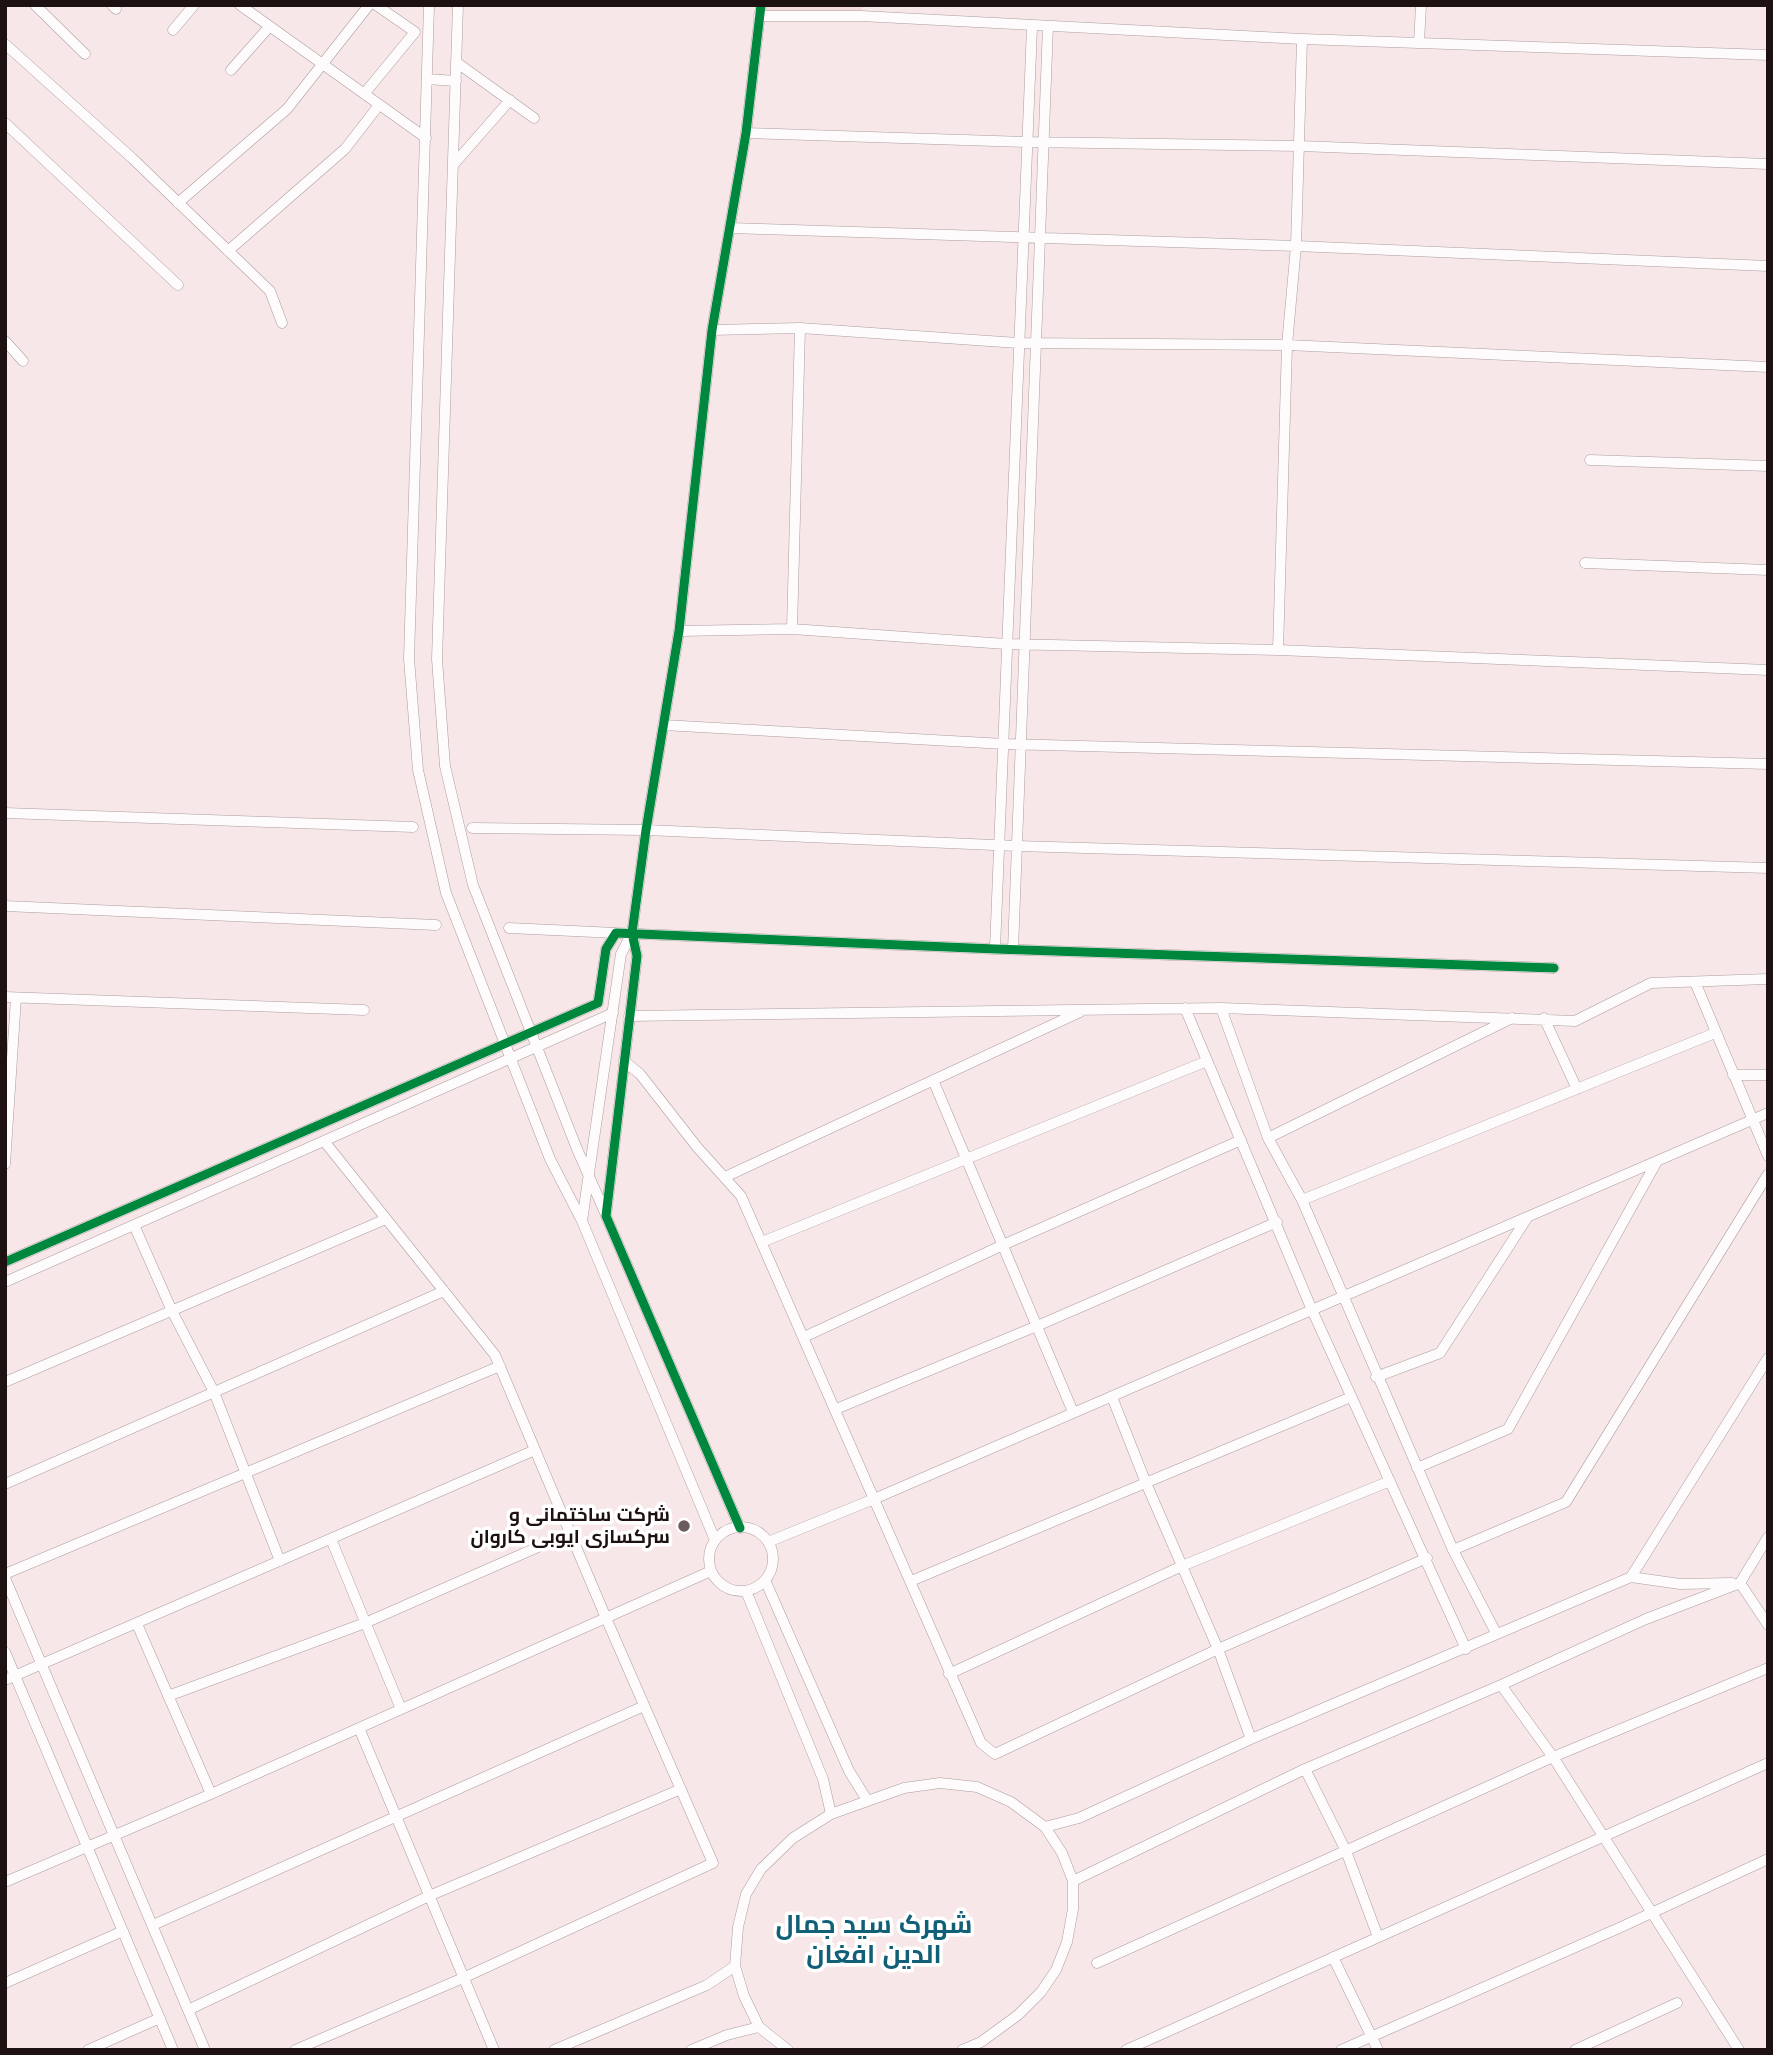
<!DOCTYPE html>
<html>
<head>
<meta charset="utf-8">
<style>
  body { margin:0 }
  #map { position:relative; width:1773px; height:2055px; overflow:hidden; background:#f8e7e8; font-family:Montserrat,sans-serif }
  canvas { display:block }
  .frame { position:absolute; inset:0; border:7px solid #1d1112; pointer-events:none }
</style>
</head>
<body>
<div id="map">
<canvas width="1773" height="2055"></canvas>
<div class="frame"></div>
</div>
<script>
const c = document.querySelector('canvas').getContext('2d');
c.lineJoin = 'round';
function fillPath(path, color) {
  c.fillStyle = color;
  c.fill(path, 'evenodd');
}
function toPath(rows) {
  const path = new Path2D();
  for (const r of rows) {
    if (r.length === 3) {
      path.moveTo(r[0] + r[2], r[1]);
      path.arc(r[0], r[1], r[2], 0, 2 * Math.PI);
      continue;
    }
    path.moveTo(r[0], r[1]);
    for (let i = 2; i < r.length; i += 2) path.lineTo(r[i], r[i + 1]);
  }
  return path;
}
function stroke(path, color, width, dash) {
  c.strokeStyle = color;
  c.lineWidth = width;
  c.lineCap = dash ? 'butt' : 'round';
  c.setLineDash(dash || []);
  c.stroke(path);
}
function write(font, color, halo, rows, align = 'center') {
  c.font = font + ' Montserrat,Cairo,sans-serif';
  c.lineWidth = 7;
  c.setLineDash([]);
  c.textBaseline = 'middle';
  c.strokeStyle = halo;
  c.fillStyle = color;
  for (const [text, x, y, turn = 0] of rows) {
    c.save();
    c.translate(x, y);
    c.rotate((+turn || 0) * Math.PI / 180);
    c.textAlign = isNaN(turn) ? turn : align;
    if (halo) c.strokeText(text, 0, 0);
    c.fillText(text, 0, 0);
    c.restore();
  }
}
fillPath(toPath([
  [761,5,863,5,861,16,759,16]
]), '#f5dadb');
const minor = toPath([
  [35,5,85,54],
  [112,5,116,9],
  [240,5,426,138],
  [429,5,409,659,418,770,446,893,550,1159,582,1221],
  [458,5,437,659,445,766,473,885,577,1149,606,1215],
  [759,16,861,16,1302,39,1768,55],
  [173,30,194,5],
  [1419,43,1421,5],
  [5,44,132,158,270,291,282,323],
  [456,62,534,118],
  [231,70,269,27],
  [427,79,456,81],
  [364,94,415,32,376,5],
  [5,123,178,285],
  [746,133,1026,142,1300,146,1768,164],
  [454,164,510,100],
  [178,203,287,109,369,5],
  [730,228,1296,246,1768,266],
  [228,251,345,149,379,105],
  [712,330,800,328,1018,343,1287,345,1768,367],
  [5,341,23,361],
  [1590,460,1768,466],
  [1585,563,1768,570],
  [792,629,800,328],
  [679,631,792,629,1006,644,1278,650,1768,670],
  [1278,650,1287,345,1296,246,1302,39],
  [663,725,1005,744,1768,764],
  [5,813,413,827],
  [472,828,646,830,1017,846,1768,868],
  [5,906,436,925],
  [509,928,616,933],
  [632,933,621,954,582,1221,715,1540],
  [995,949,1032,27],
  [1013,950,1048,26],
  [1695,982,1768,1156],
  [5,997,364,1010],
  [1185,1008,1312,1310,1466,1649],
  [1221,1008,1268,1138,1302,1200,1453,1550,1496,1633],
  [629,1016,1221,1008,1575,1021,1651,983,1768,979],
  [1544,1018,1577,1089],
  [624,1061,640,1074,697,1147,741,1196,981,1743,995,1754,1218,1649,1427,1558],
  [1733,1075,1768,1075],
  [933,1080,1073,1412],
  [1268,1138,1512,1018],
  [5,1164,16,998],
  [725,1177,1080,1012],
  [1302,1200,1715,1033],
  [134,1225,172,1311,214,1392,280,1561],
  [762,1242,1207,1061],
  [5,1262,598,1003,606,949,616,933,995,949,1554,968],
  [5,1282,613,1013],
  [804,1337,1003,1245,1241,1140],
  [1376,1377,1440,1353,1527,1218],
  [5,1382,386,1219],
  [1112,1397,1146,1483,1218,1649,1251,1739],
  [836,1409,1037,1326,1277,1222],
  [1417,1468,1508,1429,1656,1163],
  [5,1484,444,1291],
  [741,1559,32],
  [740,1528,606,1216,637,956,632,933,646,830,679,631,712,330,746,133,761,5],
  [331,1539,401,1709],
  [768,1542,874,1499,1768,1113],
  [1453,1550,1566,1502,1768,1174],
  [5,1574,500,1366],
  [1631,1577,1768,1358],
  [5,1578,205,2050],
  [765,1580,849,1771,867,1800],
  [911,1581,1351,1397],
  [1740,1583,1768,1625],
  [746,1591,823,1779,831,1814],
  [137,1624,211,1794],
  [5,1652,173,2050],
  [949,1674,1182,1566,1390,1481],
  [5,1680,535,1450],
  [1501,1685,1553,1757,1739,2050],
  [168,1696,365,1623,570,1533],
  [359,1728,494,2050],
  [1305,1769,1346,1851,1378,1937],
  [1045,1827,1079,1818,1251,1739,1631,1577,1680,1584,1732,1583],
  [1073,1881,1305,1769,1501,1685,1646,1619,1740,1583,1768,1537],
  [5,1882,211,1794,711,1571],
  [153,1925,644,1706],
  [1333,1957,1378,2050],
  [1097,1963,1553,1757,1768,1668],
  [5,1983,123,1931],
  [188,2010,429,1896,681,1789],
  [88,2050,160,2018],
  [295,2050,463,1978,713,1863,606,1618,495,1355,324,1141],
  [554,2050,707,1985,735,1966],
  [691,2050,727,2035,759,2027],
  [788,2050,759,2027,744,1996,735,1966,738,1927,746,1894,761,1869,793,1838,831,1814,904,1788,940,1783,977,1787,1011,1802,1045,1827,1062,1853,1073,1881,1073,1909,1067,1942,1056,1970,1041,1992,1018,2015,981,2042,962,2050],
  [1126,2050,1768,1763],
  [1341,2050,1619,1928,1768,1859],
  [1575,2050,1677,2003]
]);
stroke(minor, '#ab9d9e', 11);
stroke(minor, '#fefbfc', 10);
stroke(toPath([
  [5,1262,598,1003,606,949,616,933,995,949,1554,968],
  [740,1528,606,1216,637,956,632,933,646,830,679,631,712,330,746,133,761,5]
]), '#00873e', 9);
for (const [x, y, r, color] of [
  [684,1526,7,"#6a5c5d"]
]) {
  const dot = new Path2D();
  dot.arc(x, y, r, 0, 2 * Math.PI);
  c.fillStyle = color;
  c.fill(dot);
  stroke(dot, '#fff', 2.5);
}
write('bold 19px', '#1d1112', '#fff', [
  ["شرکت ساختمانی و",670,1515],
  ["سرکسازی ایوبی کاروان",670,1537]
], 'right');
write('bold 26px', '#116078', '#fff', [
  ["شهرک سید جمال",874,1925],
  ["الدین افغان",874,1955]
]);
</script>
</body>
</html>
